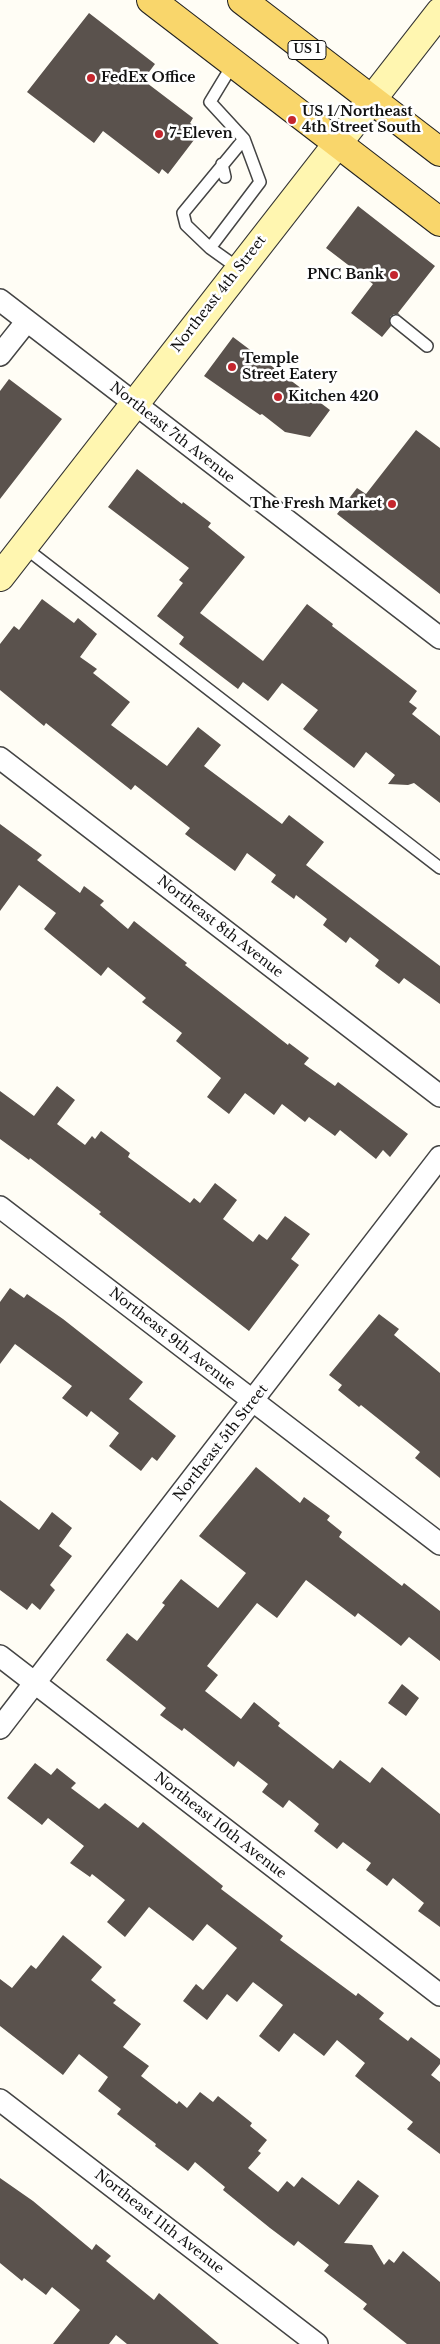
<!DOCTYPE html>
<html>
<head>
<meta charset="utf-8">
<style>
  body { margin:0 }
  canvas { display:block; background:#fffdf5 }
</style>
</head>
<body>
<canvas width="440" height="2344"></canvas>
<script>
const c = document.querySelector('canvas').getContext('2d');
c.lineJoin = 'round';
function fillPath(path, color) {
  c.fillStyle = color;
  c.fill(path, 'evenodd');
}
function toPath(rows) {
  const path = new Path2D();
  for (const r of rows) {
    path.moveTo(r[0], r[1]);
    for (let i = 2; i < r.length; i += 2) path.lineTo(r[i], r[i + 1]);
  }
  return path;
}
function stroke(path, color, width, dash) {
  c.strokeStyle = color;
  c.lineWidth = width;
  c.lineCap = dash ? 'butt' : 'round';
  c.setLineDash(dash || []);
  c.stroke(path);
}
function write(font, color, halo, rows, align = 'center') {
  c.font = font + ' "Libre Baskerville",serif';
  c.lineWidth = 5;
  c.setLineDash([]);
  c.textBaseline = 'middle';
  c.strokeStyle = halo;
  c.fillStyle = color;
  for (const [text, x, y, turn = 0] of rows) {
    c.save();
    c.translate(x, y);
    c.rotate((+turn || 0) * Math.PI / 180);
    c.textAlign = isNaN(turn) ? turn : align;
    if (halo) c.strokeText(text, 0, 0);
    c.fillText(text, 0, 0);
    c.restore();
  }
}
fillPath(toPath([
  [89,13,155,64,143,80,193,118,190,123,196,127,192,132,197,136,168,174,162,169,159,174,103,131,94,143,27,92],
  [358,206,435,266,398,313,400,315,394,314,390,317,391,326,382,337,351,313,373,284,326,248],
  [233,337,330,410,310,437,285,432,262,414,260,415,204,376],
  [9,379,62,419,0,499,0,391],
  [416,430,440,448,440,594,337,514,357,488,366,494],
  [137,469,182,504,183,502,211,523,208,527,245,557,200,613,263,661,307,604,333,624,332,626,417,691,409,702,417,708,412,714,440,736,440,803,414,783,408,785,388,784,395,775,366,752,354,768,303,729,318,710,282,683,268,701,243,682,238,689,179,644,184,637,157,616,183,583,179,580,189,568,108,507],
  [42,599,74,623,78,618,97,634,80,657,97,669,93,673,130,702,111,725,167,766,198,727,221,745,204,766,282,824,289,815,324,842,306,865,440,966,440,1004,404,978,399,984,375,966,379,960,350,937,346,943,323,925,327,919,296,895,294,899,271,882,276,875,247,853,235,871,185,834,190,828,135,785,131,790,46,723,44,726,0,690,0,644,14,626,19,630],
  [0,824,42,855,37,860,80,893,84,886,104,901,100,905,128,929,134,921,187,963,185,965,288,1045,289,1043,309,1058,304,1064,335,1086,338,1082,408,1134,390,1157,383,1150,376,1159,340,1130,335,1136,309,1117,305,1122,282,1104,274,1115,245,1093,229,1114,207,1097,221,1078,176,1041,182,1033,142,1002,146,998,108,967,101,976,44,929,56,913,19,885,0,911],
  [57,1086,75,1100,57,1124,85,1145,92,1136,95,1139,101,1131,130,1153,128,1157,190,1203,194,1198,200,1203,215,1183,237,1200,223,1219,253,1242,259,1234,267,1240,285,1216,310,1234,291,1259,299,1265,249,1331,99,1214,101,1212,30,1158,29,1160,0,1139,0,1091,34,1116],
  [10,1288,24,1298,27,1294,63,1319,143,1382,129,1399,176,1436,157,1461,152,1457,141,1471,109,1446,119,1433,91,1411,87,1417,62,1398,72,1386,15,1344,0,1364,0,1302],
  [379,1314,399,1329,394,1335,440,1373,440,1478,415,1458,420,1452,361,1405,359,1407,338,1390,342,1385,329,1375],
  [256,1467,300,1503,304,1497,330,1516,327,1520,342,1532,339,1537,402,1586,404,1583,440,1611,440,1661,409,1637,401,1646,358,1613,355,1617,306,1580,277,1618,257,1603,207,1666,218,1675,205,1691,241,1719,254,1702,280,1723,278,1726,333,1769,340,1760,370,1783,382,1767,440,1814,440,1927,418,1911,424,1903,393,1878,387,1886,366,1870,371,1863,343,1842,337,1849,314,1831,319,1824,289,1800,283,1808,262,1792,268,1784,238,1761,234,1767,184,1728,182,1731,160,1715,166,1708,106,1660,127,1633,137,1641,165,1605,162,1603,181,1579,218,1608,246,1573,199,1536],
  [0,1500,39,1530,52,1512,72,1528,59,1546,72,1556,50,1585,55,1590,40,1610,32,1603,27,1610,0,1590],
  [402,1684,419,1698,406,1716,388,1703],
  [35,1763,51,1775,57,1768,76,1783,71,1788,99,1809,105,1803,138,1828,143,1822,223,1886,221,1889,283,1936,280,1940,356,1996,358,1993,384,2013,379,2019,408,2041,411,2037,440,2059,440,2064,431,2075,440,2082,440,2154,407,2129,413,2122,355,2076,365,2063,337,2040,324,2056,294,2033,279,2052,259,2036,283,2005,253,1982,237,2002,227,1994,207,2020,183,2001,196,1984,203,1990,237,1948,207,1924,193,1941,149,1907,125,1937,107,1922,125,1900,92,1874,90,1877,70,1863,84,1846,48,1818,42,1825,7,1798],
  [63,1935,102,1967,91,1980,116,2000,113,2003,141,2024,123,2047,149,2066,141,2076,177,2104,179,2101,187,2108,200,2092,213,2102,218,2096,252,2123,250,2126,267,2140,258,2151,261,2153,248,2168,278,2192,287,2181,294,2187,302,2177,339,2205,358,2180,379,2196,344,2243,372,2245,384,2265,389,2259,394,2263,403,2251,440,2282,440,2344,407,2344,363,2309,367,2304,324,2271,329,2265,298,2241,294,2246,270,2228,223,2190,225,2187,195,2162,188,2171,155,2146,156,2144,117,2114,121,2109,98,2091,108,2077,79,2054,63,2075,0,2026,0,1979,12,1988,31,1965,36,1969],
  [0,2178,33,2201,92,2250,96,2244,111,2256,106,2261,154,2300,159,2293,219,2344,127,2344,116,2335,109,2344,53,2344,80,2310,52,2287,46,2295,24,2278,22,2281,0,2263]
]), '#5a524d');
const lane = toPath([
  [233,64,210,102,244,139,183,213,186,225,210,248,238,268],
  [222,164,225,177],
  [210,248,260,182,244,139],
  [396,321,427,346],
  [24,547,440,868]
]);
const street = toPath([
  [0,300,440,638],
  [0,355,27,321],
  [0,758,440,1096],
  [0,1207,440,1544],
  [0,1656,440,1995],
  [0,1728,440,1157],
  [0,2100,317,2344]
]);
const secondary = toPath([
  [0,577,440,12]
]);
const primary = toPath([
  [151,0,440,222],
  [242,0,440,152]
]);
stroke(lane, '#444', 14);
stroke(street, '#444', 24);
stroke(secondary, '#333', 30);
stroke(primary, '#222', 30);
stroke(lane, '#fff', 11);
stroke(street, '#fff', 21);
stroke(secondary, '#fff6b0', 28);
stroke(primary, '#f9d66b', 28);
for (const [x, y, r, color] of [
  [91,78,5,"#c4262e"],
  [292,120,5,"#c4262e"],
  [159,134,5,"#c4262e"],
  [394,275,5,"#c4262e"],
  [232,367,5,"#c4262e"],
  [278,397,5,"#c4262e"],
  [392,504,5,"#c4262e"]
]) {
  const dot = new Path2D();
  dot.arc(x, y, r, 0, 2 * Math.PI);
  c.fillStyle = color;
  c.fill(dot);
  stroke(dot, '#fff', 2);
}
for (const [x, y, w] of [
  [307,50,38]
]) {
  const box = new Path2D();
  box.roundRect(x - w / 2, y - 9.5, w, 19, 4);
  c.fillStyle = '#fff';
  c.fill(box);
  stroke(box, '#111', 1);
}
write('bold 12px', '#111', null, [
  ["US 1",307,50]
]);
write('bold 14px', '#111', '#fff', [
  ["FedEx Office",101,78],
  ["US 1/Northeast",302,112],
  ["4th Street South",302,128],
  ["7-Eleven",169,134],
  ["PNC Bank",384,275,"right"],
  ["Temple",242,359],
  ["Street Eatery",242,375],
  ["Kitchen 420",288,397],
  ["The Fresh Market",382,504,"right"]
], 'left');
write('14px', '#111', '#fff', [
  ["Northeast 4th Street",219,294,-52],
  ["Northeast 7th Avenue",172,433,38],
  ["Northeast 8th Avenue",220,927,38],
  ["Northeast 9th Avenue",172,1339,38],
  ["Northeast 5th Street",221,1443,-52],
  ["Northeast 10th Avenue",220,1826,38],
  ["Northeast 11th Avenue",159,2222,38]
]);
</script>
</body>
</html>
